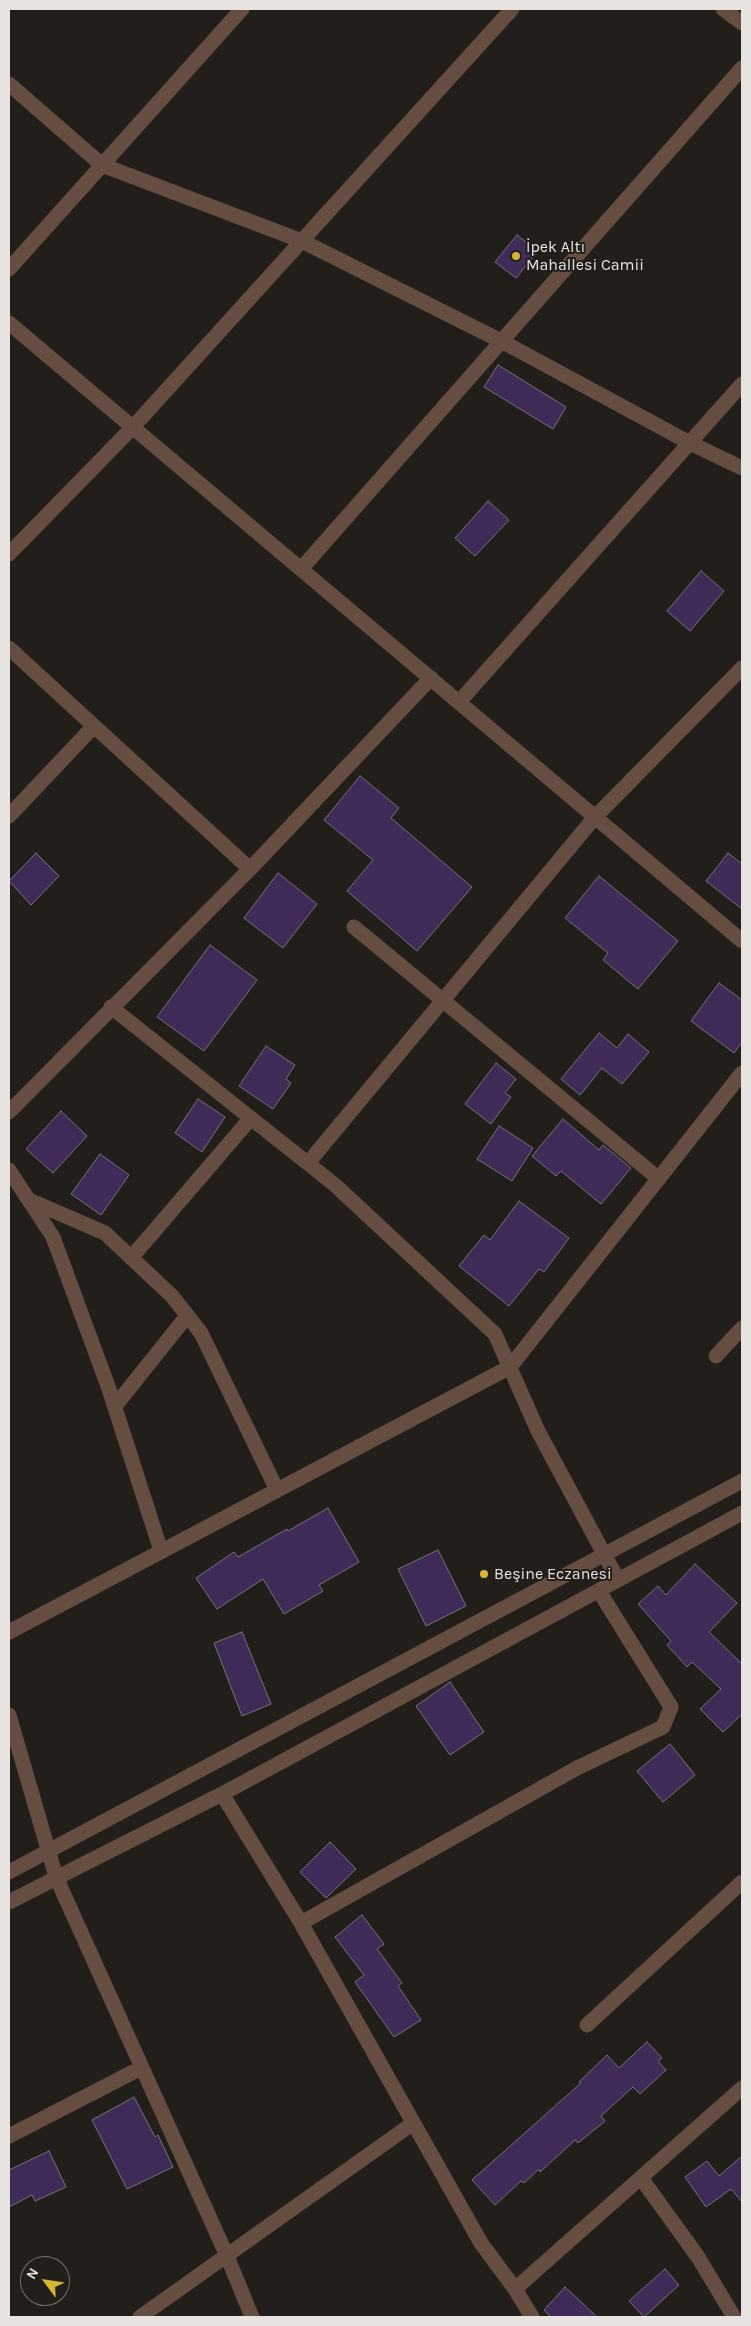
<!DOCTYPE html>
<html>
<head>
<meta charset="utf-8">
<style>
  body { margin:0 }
  #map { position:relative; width:751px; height:2326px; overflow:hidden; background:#221e19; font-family:Karla,sans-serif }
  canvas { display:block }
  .frame { position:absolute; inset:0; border:10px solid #e6e3e0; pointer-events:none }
  .north { position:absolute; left:20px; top:2256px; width:50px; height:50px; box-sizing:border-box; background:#221e19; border:1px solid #706d69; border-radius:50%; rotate:301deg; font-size:14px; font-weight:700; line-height:20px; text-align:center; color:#e6e3e0 }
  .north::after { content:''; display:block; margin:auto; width:18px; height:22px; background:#d6b534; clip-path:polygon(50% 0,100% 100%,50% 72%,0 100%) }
</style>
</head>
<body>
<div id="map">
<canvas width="751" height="2326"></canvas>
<div class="frame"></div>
<div class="north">N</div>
</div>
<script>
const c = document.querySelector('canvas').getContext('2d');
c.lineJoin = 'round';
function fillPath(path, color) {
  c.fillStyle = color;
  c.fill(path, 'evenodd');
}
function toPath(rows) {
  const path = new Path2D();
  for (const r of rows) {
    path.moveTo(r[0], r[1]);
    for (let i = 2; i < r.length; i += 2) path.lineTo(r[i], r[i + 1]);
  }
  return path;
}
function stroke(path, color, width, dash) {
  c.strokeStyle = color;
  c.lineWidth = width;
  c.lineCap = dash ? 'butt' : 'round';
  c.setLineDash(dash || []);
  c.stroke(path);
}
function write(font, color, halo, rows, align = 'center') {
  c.font = font + ' Karla,sans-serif';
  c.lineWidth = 4;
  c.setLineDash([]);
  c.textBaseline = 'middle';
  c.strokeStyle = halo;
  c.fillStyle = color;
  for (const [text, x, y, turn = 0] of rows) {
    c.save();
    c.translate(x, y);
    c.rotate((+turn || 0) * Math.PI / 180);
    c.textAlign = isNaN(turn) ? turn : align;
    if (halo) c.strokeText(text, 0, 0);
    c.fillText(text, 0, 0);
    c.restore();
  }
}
const building = toPath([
  [517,235,538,251,516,278,495,262,517,235],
  [498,365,566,407,553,429,484,387,498,365],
  [488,501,509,520,475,556,455,538,488,501],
  [701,571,724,591,690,631,667,611,701,571],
  [360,776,399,808,391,818,472,887,417,951,347,891,373,860,324,820,360,776],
  [36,853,59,876,31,905,9,881,36,853],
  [728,853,742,864,742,909,706,881,728,853],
  [278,873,317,904,283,948,244,918,278,873],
  [599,876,678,941,638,989,603,960,608,953,565,918,599,876],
  [210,945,257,980,204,1051,157,1017,210,945],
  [719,983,742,1000,742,1042,734,1053,691,1021,719,983],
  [599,1033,617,1048,628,1034,649,1052,622,1084,602,1068,580,1095,561,1079,599,1033],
  [266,1046,295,1065,286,1079,291,1083,273,1109,239,1086,266,1046],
  [496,1063,516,1079,505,1093,511,1097,491,1124,465,1104,496,1063],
  [198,1099,225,1117,202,1152,175,1133,198,1099],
  [61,1111,87,1136,53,1173,26,1149,61,1111],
  [563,1119,599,1150,603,1145,631,1168,601,1204,561,1171,556,1176,532,1156,563,1119],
  [499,1126,533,1148,512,1181,477,1159,499,1126],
  [100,1154,129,1175,101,1215,71,1194,100,1154],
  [519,1201,569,1238,544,1272,539,1269,509,1306,459,1266,484,1235,490,1240,519,1201],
  [328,1508,359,1562,319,1585,323,1591,284,1614,263,1579,217,1609,196,1578,234,1552,238,1557,287,1529,288,1531,328,1508],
  [438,1550,466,1606,426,1626,398,1569,438,1550],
  [695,1564,737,1603,709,1632,742,1664,742,1714,723,1732,700,1709,721,1689,692,1662,687,1667,667,1645,671,1641,638,1604,658,1586,666,1595,695,1564],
  [242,1632,271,1704,242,1716,214,1643,242,1632],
  [450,1682,484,1732,450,1755,416,1706,450,1682],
  [670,1744,695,1775,663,1802,637,1771,670,1744],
  [330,1842,356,1869,326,1898,300,1872,330,1842],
  [362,1915,384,1944,377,1949,402,1983,398,1986,421,2020,394,2037,355,1982,364,1975,335,1937,362,1915],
  [647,2042,662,2058,658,2061,666,2070,640,2094,633,2087,601,2116,605,2121,578,2143,575,2140,540,2172,539,2169,524,2183,521,2181,495,2205,472,2180,581,2083,579,2082,607,2055,619,2068,647,2042],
  [134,2097,155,2137,158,2135,173,2167,127,2189,92,2120,134,2097],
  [49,2151,66,2187,35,2201,32,2195,9,2207,9,2170,49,2151],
  [742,2156,742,2202,731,2189,706,2207,685,2177,707,2161,719,2176,742,2156],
  [665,2269,679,2285,644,2317,629,2301,665,2269],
  [565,2287,597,2317,551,2317,544,2310,565,2287]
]);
fillPath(building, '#402a58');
stroke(building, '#757279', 1);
stroke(toPath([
  [723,9,742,23],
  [9,84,102,165,302,241,503,342,690,443,742,468],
  [9,269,242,9],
  [9,323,742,941],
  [9,554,133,427,512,9],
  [301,569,742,68],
  [9,648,250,869],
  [459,702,742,384],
  [9,816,93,727],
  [354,927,659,1179],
  [111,1007,335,1185,495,1334,538,1431,618,1580],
  [9,1112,250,869,431,678],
  [308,1163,595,817,742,668],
  [9,1170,53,1237,109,1389,161,1551],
  [31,1201,105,1233,172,1296,201,1333,277,1490],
  [131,1258,251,1118],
  [716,1356,742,1328],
  [115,1406,187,1316],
  [9,1632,510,1367,742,1073],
  [9,1715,56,1877,227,2256,252,2317],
  [222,1794,301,1923,481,2243,515,2289,532,2317],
  [9,1872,742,1481],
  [9,1902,222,1794,742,1513],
  [301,1923,577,1768,663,1727,671,1707,599,1591],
  [587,2025,742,1882],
  [9,2136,141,2068],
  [641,2178,698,2257,734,2317],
  [515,2289,742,2088],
  [140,2317,412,2124]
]), '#654e41', 15);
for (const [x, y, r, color] of [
  [516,256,5,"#d6b534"],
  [484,1574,5,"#d6b534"]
]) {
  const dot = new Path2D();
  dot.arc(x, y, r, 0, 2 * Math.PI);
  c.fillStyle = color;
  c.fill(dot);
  stroke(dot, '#221e19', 2);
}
write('16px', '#e6e3e0', '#221e19', [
  ["İpek Altı",526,247],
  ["Mahallesi Camii",526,265],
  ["Beşine Eczanesi",494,1574]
], 'left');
</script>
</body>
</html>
